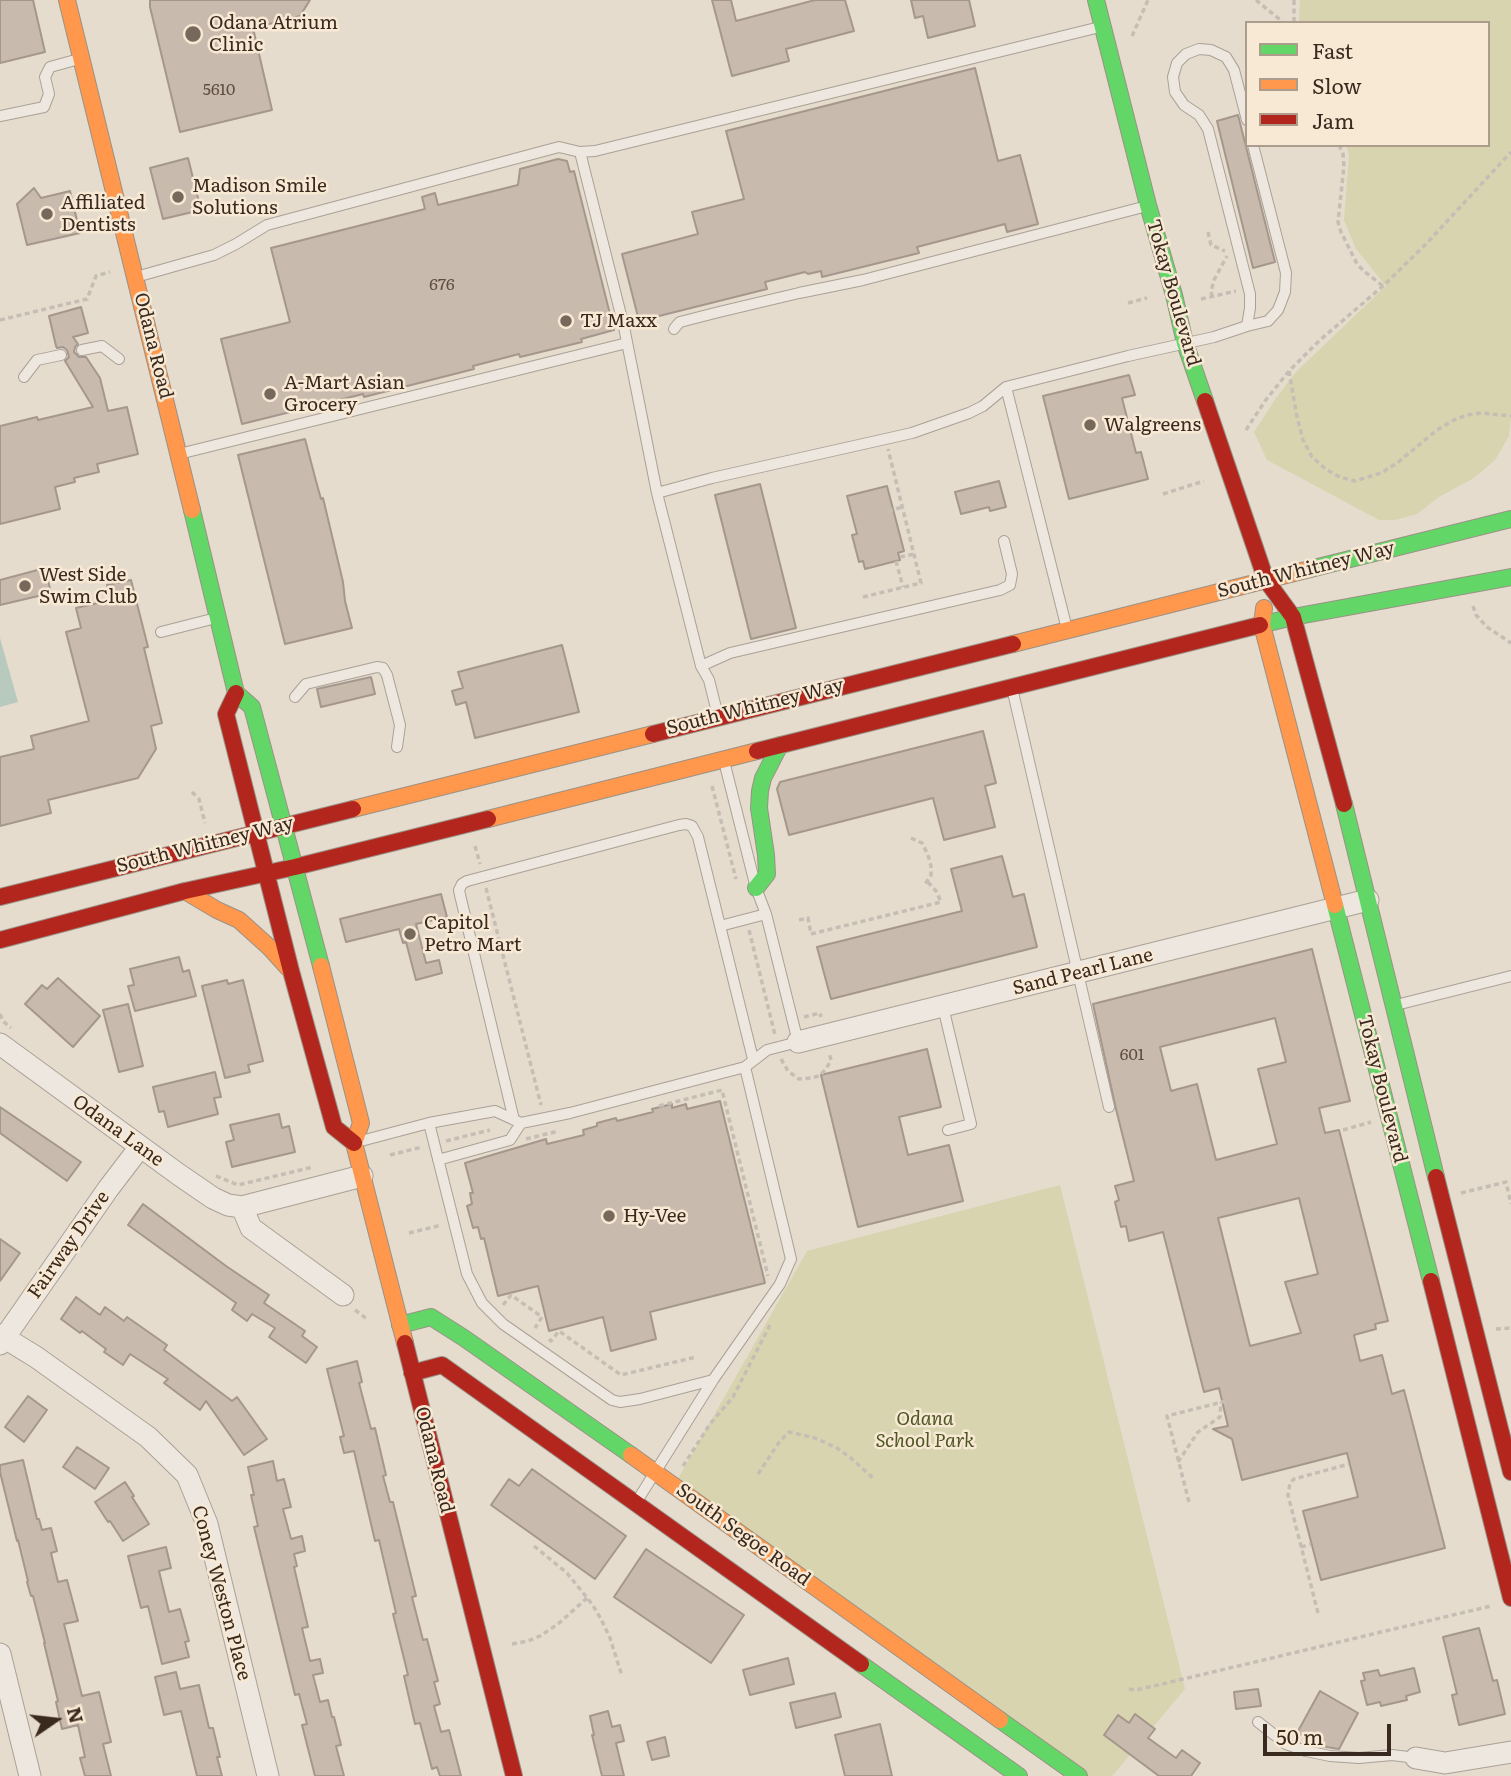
<!DOCTYPE html>
<html>
<head>
<meta charset="utf-8">
<style>
  body { margin:0 }
  #map { position:relative; width:1511px; height:1776px; overflow:hidden; background:#e5dccd; font-family:Literata,serif }
  canvas { display:block }
  .legend { position:absolute; left:1245px; top:21px; width:245px; height:126px; box-sizing:border-box; background:#f7e9d3; border:2px solid #ab9c8b; margin:0; padding:9px 12px; list-style:none; font-size:21px; color:#3a291e }
  .legend li { display:flex; align-items:center; gap:14px; height:35px }
  .legend b { width:35px; border:2px solid #ab9c8b }
  .north { position:absolute; left:21px; top:1685px; width:70px; height:70px; -webkit-text-stroke:5px #f7e9d3; paint-order:stroke; rotate:76deg; font-size:19px; font-weight:700; line-height:28px; text-align:center; color:#3a291e }
  .north::after { content:''; display:block; margin:auto; width:24px; height:32px; background:#3a291e; clip-path:polygon(50% 0,100% 100%,50% 72%,0 100%) }
  .scale { position:absolute; left:1263px; top:1724px; width:128px; height:32px; box-sizing:border-box; border:4px solid #3a291e; border-top:0; padding-left:9px; font-size:21px; line-height:24px; white-space:nowrap; color:#3a291e; -webkit-text-stroke:5px #f7e9d3; paint-order:stroke }
</style>
</head>
<body>
<div id="map">
<canvas width="1511" height="1776"></canvas>
<ul class="legend">
<li><b style="height:9px;background:#63d668"></b>Fast</li>
<li><b style="height:9px;background:#ff974d"></b>Slow</li>
<li><b style="height:9px;background:#b3261e"></b>Jam</li>
</ul>
<div class="north">N</div>
<div class="scale">50 m</div>
</div>
<script>
const c = document.querySelector('canvas').getContext('2d');
c.lineJoin = 'round';
function fillPath(path, color) {
  c.fillStyle = color;
  c.fill(path, 'evenodd');
}
function toPath(rows) {
  const path = new Path2D();
  for (const r of rows) {
    path.moveTo(r[0], r[1]);
    for (let i = 2; i < r.length; i += 2) path.lineTo(r[i], r[i + 1]);
  }
  return path;
}
function stroke(path, color, width, dash) {
  c.strokeStyle = color;
  c.lineWidth = width;
  c.lineCap = dash ? 'butt' : 'round';
  c.setLineDash(dash || []);
  c.stroke(path);
}
function write(font, color, halo, rows, align = 'center') {
  c.font = font + ' Literata,serif';
  c.lineWidth = 5;
  c.setLineDash([]);
  c.textBaseline = 'middle';
  c.strokeStyle = halo;
  c.fillStyle = color;
  for (const [text, x, y, turn = 0] of rows) {
    c.save();
    c.translate(x, y);
    c.rotate((+turn || 0) * Math.PI / 180);
    c.textAlign = isNaN(turn) ? turn : align;
    if (halo) c.strokeText(text, 0, 0);
    c.fillText(text, 0, 0);
    c.restore();
  }
}
fillPath(toPath([
  [1300,0,1511,0,1511,417,1509,436,1495,460,1474,478,1439,497,1417,514,1395,520,1379,520,1267,460,1254,432,1276,398,1296,372,1386,286,1356,249,1344,220,1349,155,1346,145,1488,145,1488,23,1299,23],
  [1060,1185,1185,1689,1112,1776,1079,1776,674,1486,807,1251]
]), '#d7d4af');
fillPath(toPath([
  [0,638,18,702,0,707]
]), '#b8cabe');
const building = toPath([
  [0,0,33,0,45,52,0,63,0,0],
  [150,0,310,0,300,16,253,28,272,110,180,132,150,7,150,0],
  [712,0,731,0,736,21,815,0,845,0,854,31,786,49,789,61,732,76,712,0],
  [911,0,969,0,975,26,928,38,923,16,915,18,911,0],
  [975,68,998,161,1020,155,1038,224,1007,232,1005,224,917,247,919,253,822,277,821,271,808,274,805,272,765,282,767,289,639,321,622,254,698,234,692,212,744,199,726,131,975,68],
  [1238,115,1275,262,1253,268,1217,121,1238,115],
  [188,158,201,210,163,219,150,168,188,158],
  [558,159,567,161,570,172,574,171,614,330,581,339,582,342,520,357,519,354,473,366,474,369,364,397,363,394,242,424,221,339,290,322,271,248,425,209,422,197,435,193,438,205,518,185,520,169,558,159],
  [34,188,41,198,70,191,80,233,27,245,17,204,34,188],
  [81,307,88,333,73,337,78,344,75,347,74,352,79,357,86,357,100,378,108,411,127,407,138,454,97,464,99,472,74,478,75,482,55,487,60,509,0,524,0,426,37,417,38,420,93,407,65,361,69,357,67,350,63,347,57,348,56,346,49,316,81,307],
  [1129,375,1135,395,1122,398,1136,453,1141,452,1148,479,1069,499,1043,396,1129,375],
  [305,439,316,481,321,499,323,498,343,582,345,601,352,628,285,644,238,455,305,439],
  [999,481,1006,507,990,511,989,507,961,514,955,492,999,481],
  [760,484,796,628,751,639,715,495,760,484],
  [887,486,904,551,898,553,900,560,865,569,863,561,859,562,852,535,857,534,847,496,887,486],
  [45,568,51,593,0,605,0,580,45,568],
  [131,580,148,647,144,648,162,723,151,726,156,749,138,778,48,800,51,813,0,826,0,757,34,749,31,736,89,721,66,632,81,628,76,608,111,600,107,585,131,580],
  [562,645,579,712,475,738,466,702,456,705,452,691,463,688,458,672,562,645],
  [371,677,375,694,321,707,317,689,371,677],
  [983,731,996,783,985,786,995,827,944,840,933,798,789,835,777,789,780,782,983,731],
  [1002,856,1013,897,1024,894,1037,947,831,999,817,947,962,911,951,869,1002,856],
  [441,894,447,917,416,924,426,963,439,960,442,973,416,980,406,942,403,943,399,929,346,942,340,919,441,894],
  [1312,949,1350,1101,1319,1108,1325,1133,1339,1130,1388,1321,1375,1324,1376,1329,1354,1335,1360,1361,1382,1355,1392,1394,1404,1390,1445,1548,1321,1580,1303,1511,1358,1497,1347,1453,1242,1480,1232,1439,1213,1429,1228,1426,1219,1388,1204,1392,1163,1232,1129,1241,1126,1226,1121,1227,1115,1202,1119,1200,1115,1186,1134,1181,1116,1109,1093,1004,1312,949],
  [1275,1018,1286,1062,1258,1069,1277,1144,1216,1160,1197,1084,1171,1091,1160,1047,1275,1018],
  [1299,1198,1318,1274,1285,1282,1301,1333,1250,1346,1218,1218,1299,1198],
  [179,957,183,972,189,970,196,996,135,1011,128,986,134,985,130,969,179,957],
  [58,978,100,1016,73,1047,25,1004,42,985,47,989,58,978],
  [227,980,228,984,243,980,263,1061,248,1065,250,1072,225,1078,202,986,227,980],
  [128,1004,143,1066,119,1072,103,1010,128,1004],
  [927,1049,941,1107,899,1117,908,1155,949,1145,963,1201,858,1227,821,1075,927,1049],
  [215,1072,221,1097,214,1098,218,1114,168,1127,164,1111,159,1112,153,1087,215,1072],
  [720,1101,765,1283,650,1312,656,1339,611,1351,603,1317,549,1331,538,1286,498,1296,484,1238,481,1239,478,1227,473,1228,467,1206,472,1204,470,1193,473,1193,465,1163,546,1139,547,1144,584,1135,583,1130,597,1126,597,1123,616,1118,617,1121,653,1112,652,1109,672,1104,672,1108,686,1104,687,1109,720,1101],
  [0,1107,81,1162,67,1181,0,1133,0,1107],
  [279,1114,282,1128,289,1126,295,1152,232,1167,226,1142,234,1140,230,1125,279,1114],
  [143,1204,226,1266,269,1295,264,1303,305,1331,302,1336,317,1347,306,1363,269,1337,275,1328,252,1314,247,1321,232,1310,236,1303,128,1225,143,1204],
  [0,1239,20,1253,0,1281,0,1239],
  [76,1297,100,1315,105,1307,124,1321,127,1317,167,1345,164,1350,232,1401,237,1397,267,1439,244,1455,206,1401,200,1410,164,1383,168,1379,130,1354,123,1365,104,1352,106,1349,82,1331,80,1333,61,1319,76,1297],
  [357,1361,362,1382,359,1383,371,1429,375,1428,386,1475,383,1476,390,1502,393,1502,416,1596,412,1597,423,1640,427,1639,438,1681,434,1682,440,1704,434,1706,441,1732,449,1730,461,1776,440,1776,437,1767,432,1769,420,1723,415,1724,404,1676,408,1675,393,1614,396,1613,379,1540,375,1541,354,1451,344,1453,340,1437,344,1436,327,1369,357,1361],
  [28,1396,47,1410,24,1442,5,1427,28,1396],
  [77,1447,109,1468,95,1489,63,1467,77,1447],
  [23,1460,37,1519,39,1519,42,1530,51,1528,57,1551,51,1553,58,1582,67,1580,78,1621,64,1624,82,1696,99,1692,111,1742,103,1744,111,1776,85,1776,80,1758,85,1757,78,1725,62,1729,56,1702,58,1701,44,1643,45,1643,33,1596,31,1596,27,1582,28,1581,18,1540,17,1541,0,1472,0,1465,23,1460],
  [273,1461,277,1481,284,1479,291,1507,283,1509,291,1539,302,1536,305,1551,294,1554,297,1566,294,1567,308,1627,302,1628,310,1661,320,1659,323,1673,313,1675,320,1702,328,1700,332,1717,334,1717,341,1745,336,1746,344,1776,315,1776,302,1725,307,1724,299,1694,295,1695,254,1527,258,1526,251,1495,254,1495,248,1467,273,1461],
  [532,1469,626,1536,595,1579,491,1505,509,1479,519,1486,532,1469],
  [125,1482,134,1496,132,1497,149,1524,123,1541,110,1521,108,1522,95,1502,125,1482],
  [166,1547,171,1568,159,1571,169,1612,180,1609,189,1641,185,1642,189,1657,162,1664,148,1606,141,1608,128,1556,166,1547],
  [646,1549,744,1615,711,1663,614,1597,646,1549],
  [1479,1628,1493,1681,1497,1680,1505,1714,1459,1725,1452,1695,1457,1694,1443,1637,1479,1628],
  [788,1658,794,1684,750,1695,743,1670,788,1658],
  [1414,1668,1420,1692,1406,1696,1407,1700,1381,1706,1380,1702,1367,1705,1361,1681,1365,1680,1363,1673,1378,1670,1380,1676,1414,1668],
  [176,1672,180,1689,199,1685,209,1728,213,1728,220,1757,217,1757,222,1776,197,1776,181,1711,164,1715,155,1677,176,1672],
  [1258,1689,1261,1706,1236,1709,1234,1692,1258,1689],
  [1320,1691,1358,1713,1339,1749,1320,1746,1297,1733,1320,1691],
  [835,1693,841,1717,796,1728,790,1703,835,1693],
  [608,1711,612,1727,620,1725,624,1741,616,1743,624,1776,602,1776,592,1735,594,1735,590,1716,608,1711],
  [1135,1714,1155,1729,1148,1738,1176,1758,1182,1750,1200,1763,1191,1776,1159,1776,1104,1735,1118,1715,1129,1723,1135,1714],
  [880,1724,892,1776,845,1776,835,1735,880,1724],
  [665,1737,669,1756,652,1760,647,1742,665,1737]
]);
fillPath(building, '#c9baae');
stroke(building, '#a5978c', 2);
const lane = toPath([
  [0,116,44,107,49,94,45,77,50,67,79,59],
  [580,152,624,327,657,493,701,666,709,680,718,716],
  [136,277,214,255,236,244,267,225,559,147,580,152,595,151,1100,27],
  [1247,326,1250,308,1250,294,1208,129,1199,115,1184,105,1175,92,1173,77,1177,63,1186,54,1199,49,1211,50,1226,57,1234,70,1247,120],
  [674,329,677,325,680,322,719,312,799,293,863,280,1147,206],
  [82,350,102,346,119,359],
  [24,377,37,360,61,355],
  [1006,387,1067,629],
  [179,454,627,343],
  [657,493,712,478,912,433,969,413,983,406,1006,387,1128,356,1214,337,1247,326,1268,321,1278,310,1285,292,1286,273,1253,145],
  [161,632,216,618],
  [701,666,730,653,1000,590,1010,585,1012,574,1004,541],
  [1012,688,1109,1107],
  [295,697,306,684,377,667,383,668,387,675,400,725,397,747],
  [724,761,756,888,766,914,798,1042,767,1050,745,1067,570,1113,521,1123,495,1111,429,1123,467,1274,482,1303,503,1324,612,1400,620,1402,640,1399,713,1380,780,1284,791,1259,745,1067],
  [720,926,766,914],
  [1396,1005,1511,976],
  [943,1007,971,1124,948,1130],
  [514,1120,460,895,459,890,462,884,467,881,679,825,686,824,692,826,698,837,753,1059],
  [357,1142,429,1123],
  [438,1160,510,1140,521,1123],
  [637,1501,713,1380],
  [1258,1722,1286,1744,1306,1751,1330,1756,1359,1758,1392,1755,1416,1758]
]);
const street = toPath([
  [798,1042,1368,900],
  [0,1044,178,1174,213,1198,228,1205,242,1207,362,1176],
  [242,1207,251,1228,343,1295],
  [0,1335,36,1357,148,1437,187,1475,207,1524,268,1776],
  [0,1344,108,1189,140,1147],
  [0,1654,30,1776],
  [1416,1758,1445,1763,1511,1752]
]);
const fast = toPath([
  [1096,0,1148,205,1174,295,1185,343,1205,401],
  [192,510,236,693,252,707,321,966],
  [1310,569,1511,519],
  [1260,625,1293,617,1511,577],
  [1344,804,1436,1177],
  [756,888,767,874,766,855,759,808,760,791,763,778,780,745],
  [1335,905,1431,1281],
  [400,1325,431,1317,464,1338,631,1455],
  [861,1664,1019,1776],
  [1000,1720,1079,1776]
]);
const slow = toPath([
  [67,0,192,510],
  [1264,608,1262,625,1335,905],
  [1013,644,1310,569],
  [353,809,653,734],
  [488,819,757,751],
  [185,891,217,910,239,920,269,947,288,968],
  [321,966,361,1123,354,1143,405,1343],
  [631,1455,1000,1720]
]);
const jam = toPath([
  [1205,401,1266,580,1293,617,1344,804],
  [236,693,226,714,291,971,334,1127,354,1143],
  [653,734,1013,644],
  [757,751,1260,625],
  [0,897,353,809],
  [0,940,185,891,295,867,488,819],
  [1436,1177,1511,1472],
  [1431,1281,1511,1598],
  [405,1343,514,1776],
  [412,1373,442,1365,861,1664]
]);
stroke(lane, '#aaa196', 12);
stroke(street, '#aaa196', 23);
stroke(fast, '#9a9186', 18);
stroke(slow, '#9a9186', 18);
stroke(jam, '#9a9186', 18);
stroke(toPath([
  [1256,0,1284,23],
  [1294,0,1294,23],
  [1132,36,1148,0],
  [1339,145,1343,154,1344,166,1338,222,1341,232,1357,264,1365,272,1383,286],
  [1208,232,1211,245,1225,251],
  [1212,297,1211,291,1214,280,1227,256],
  [1201,299,1236,291],
  [1128,303,1147,298],
  [0,320,87,299,96,276,110,272],
  [1289,371,1297,417,1303,440,1312,457,1327,470,1340,477,1355,481,1381,473,1397,463,1437,430,1454,420,1467,415,1481,413,1511,416],
  [1246,430,1265,401,1289,371,1320,340,1383,286,1426,244,1511,152],
  [1163,494,1204,481],
  [888,511,903,507],
  [900,557,914,554],
  [896,561,903,587],
  [863,597,921,583,888,449],
  [1473,606,1476,615,1487,627,1511,643],
  [712,786,736,879],
  [192,792,199,799,205,823],
  [911,838,922,843,928,855,931,866,931,875,924,886],
  [475,846,480,864],
  [486,888,541,1105],
  [799,920,808,918,811,934,941,902,936,891,927,881],
  [749,930,775,1035],
  [0,1014,3,1021,11,1028],
  [804,1017,820,1013,821,1017],
  [781,1059,788,1071,799,1079,811,1078,819,1076,826,1069,831,1060,829,1052],
  [659,1106,722,1090,768,1276],
  [1343,1130,1371,1122],
  [526,1139,559,1131],
  [446,1141,490,1130],
  [390,1155,422,1147],
  [216,1176,238,1185,313,1167],
  [1461,1193,1506,1182,1511,1204],
  [409,1233,442,1225],
  [503,1305,511,1295,542,1317,535,1328],
  [355,1310,367,1319],
  [1496,1329,1511,1328],
  [549,1339,551,1341,559,1331,621,1375,696,1357],
  [1178,1462,1198,1432,1220,1417,1221,1402],
  [683,1466,710,1424,733,1397,770,1325],
  [758,1474,780,1441,789,1432,815,1438,837,1448,851,1458,874,1479],
  [1189,1502,1167,1416,1230,1400],
  [534,1546,567,1573,592,1604,601,1619,610,1638,622,1676],
  [1301,1547,1311,1544],
  [1318,1613,1288,1495,1290,1483,1294,1479,1349,1464],
  [512,1644,528,1641,540,1636,558,1624,587,1598],
  [1129,1689,1136,1690,1158,1685,1491,1606]
]), '#c6beb5', 3.5, [5, 3.5]);
stroke(lane, '#ede7df', 10);
stroke(street, '#ede7df', 21);
stroke(fast, '#63d668', 16);
stroke(slow, '#ff974d', 16);
stroke(jam, '#b3261e', 16);
for (const [x, y, r, color] of [
  [193,34,9,"#76685b"],
  [178,197,7,"#76685b"],
  [47,214,7,"#76685b"],
  [566,321,7,"#76685b"],
  [270,394,7,"#76685b"],
  [1090,425,7,"#76685b"],
  [25,586,7,"#76685b"],
  [410,934,7,"#76685b"],
  [609,1216,7,"#76685b"]
]) {
  const dot = new Path2D();
  dot.arc(x, y, r, 0, 2 * Math.PI);
  c.fillStyle = color;
  c.fill(dot);
  stroke(dot, '#f7e9d3', 2.5);
}
write('16px', '#5e4d42', null, [
  ["5610",219,90],
  ["676",442,285],
  ["601",1132,1055]
]);
write('19px', '#3a291e', '#f7e9d3', [
  ["Odana Atrium",209,23],
  ["Clinic",209,45],
  ["Madison Smile",192,186],
  ["Solutions",192,208],
  ["Affiliated",61,203],
  ["Dentists",61,225],
  ["TJ Maxx",580,321],
  ["A-Mart Asian",284,383],
  ["Grocery",284,405],
  ["Walgreens",1104,425],
  ["West Side",39,575],
  ["Swim Club",39,597],
  ["Capitol",424,923],
  ["Petro Mart",424,945],
  ["Hy-Vee",623,1216]
], 'left');
write('19px', '#3a291e', '#f7e9d3', [
  ["Tokay Boulevard",1173,293,74],
  ["Odana Road",153,346,76],
  ["South Whitney Way",1306,570,-14],
  ["South Whitney Way",755,707,-14],
  ["South Whitney Way",205,845,-14],
  ["Sand Pearl Lane",1083,972,-14],
  ["Tokay Boulevard",1382,1089,76],
  ["Odana Lane",118,1131,36],
  ["Fairway Drive",69,1245,-55],
  ["Odana Road",434,1460,76],
  ["South Segoe Road",743,1535,36],
  ["Coney Weston Place",221,1593,75]
]);
write('italic 19px', '#4e5724', '#f7e9d3', [
  ["Odana",925,1419],
  ["School Park",925,1441]
]);
</script>
</body>
</html>
